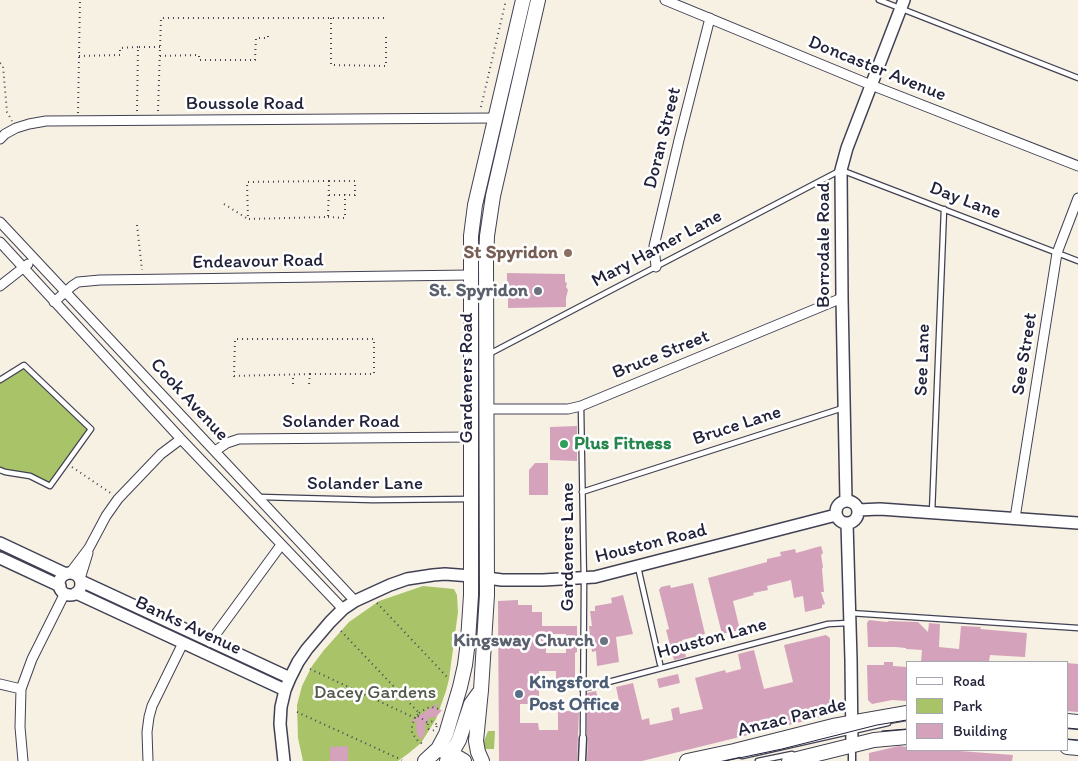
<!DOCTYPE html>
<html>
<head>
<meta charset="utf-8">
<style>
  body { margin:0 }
  #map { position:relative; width:1078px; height:761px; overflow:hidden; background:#f7f1e3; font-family:Itim,sans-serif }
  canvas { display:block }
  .legend { position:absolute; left:906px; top:661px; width:162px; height:90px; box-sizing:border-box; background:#fff; border:1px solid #a7a7b1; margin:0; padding:6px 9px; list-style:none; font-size:15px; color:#22223b }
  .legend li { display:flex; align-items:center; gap:10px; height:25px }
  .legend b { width:25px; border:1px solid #a7a7b1 }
</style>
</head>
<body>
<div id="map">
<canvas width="1078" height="761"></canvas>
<ul class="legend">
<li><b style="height:6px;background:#fff"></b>Road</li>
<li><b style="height:14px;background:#a9c369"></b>Park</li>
<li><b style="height:14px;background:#d4a2bb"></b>Building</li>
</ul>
</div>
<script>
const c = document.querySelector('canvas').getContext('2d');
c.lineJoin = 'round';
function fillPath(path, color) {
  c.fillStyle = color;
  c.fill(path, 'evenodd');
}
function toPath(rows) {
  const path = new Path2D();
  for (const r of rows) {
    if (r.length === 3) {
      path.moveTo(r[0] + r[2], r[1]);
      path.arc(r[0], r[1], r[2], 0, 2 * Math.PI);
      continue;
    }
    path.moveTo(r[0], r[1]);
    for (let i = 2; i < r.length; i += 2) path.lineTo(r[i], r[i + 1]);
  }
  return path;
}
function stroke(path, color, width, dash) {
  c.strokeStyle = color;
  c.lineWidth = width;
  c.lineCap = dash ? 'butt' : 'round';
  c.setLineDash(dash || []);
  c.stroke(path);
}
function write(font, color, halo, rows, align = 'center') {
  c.font = font + ' Itim,sans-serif';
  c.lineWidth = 5;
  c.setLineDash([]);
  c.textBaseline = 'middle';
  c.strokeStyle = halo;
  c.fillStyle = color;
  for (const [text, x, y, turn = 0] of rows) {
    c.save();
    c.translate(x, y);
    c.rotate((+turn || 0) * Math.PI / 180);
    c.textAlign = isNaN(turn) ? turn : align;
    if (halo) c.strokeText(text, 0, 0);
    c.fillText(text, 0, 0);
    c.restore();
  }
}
fillPath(toPath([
  [24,365,91,429,50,486,30,476,0,470,0,380],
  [423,586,454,589,457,595,458,612,449,679,446,691,436,719,421,743,409,753,398,761,303,761,298,738,297,705,302,686,312,666,324,650,349,622,379,601],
  [488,731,495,731,494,749,484,749,484,741]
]), '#a9c369');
fillPath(toPath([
  [507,273,565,274,565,282,567,283,566,287,568,290,566,298,566,307,508,308,508,281,507,281],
  [577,426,577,461,550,460,550,427],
  [535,463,548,463,548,495,529,495,529,470],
  [821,546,823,553,821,555,823,567,822,569,824,592,821,592,825,604,822,605,822,608,805,612,803,596,794,598,791,580,767,586,768,590,753,593,754,595,733,601,740,630,722,634,708,578,767,562,767,559,781,556,780,552,795,549,796,553],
  [693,583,705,634,682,640,686,657,674,660,666,630,669,629,659,590,661,587,670,585,671,588],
  [623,595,633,634,616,637,619,662,597,666,596,651,592,652,589,626,592,626,590,611,595,611,595,606,612,603,611,598],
  [518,600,518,605,532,605,532,612,542,612,542,626,577,626,577,652,575,653,575,679,556,679,556,671,539,671,539,704,520,704,520,723,538,723,539,730,558,730,558,711,579,711,577,761,499,761,498,601],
  [546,634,566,634,566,653,546,653],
  [869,620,887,622,889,621,918,622,928,632,929,623,940,624,939,647,959,649,961,626,981,627,980,629,1027,633,1025,657,990,655,989,662,921,662,922,650,906,649,906,648,895,647,868,647,867,623],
  [826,635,830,638,830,710,825,716,642,761,587,761,588,738,587,735,587,693,596,691,600,706,619,701,616,687,633,683,642,720,649,718,650,725,673,720,671,709,679,707,680,714,703,709,695,678,725,670,726,673,741,669,738,654,754,650,764,689,793,682,784,645],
  [884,662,893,662,893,666,907,667,907,701,892,700,872,704,868,700,867,665,884,665],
  [1067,663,1078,664,1078,712,1067,711],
  [678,674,680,683,659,688,657,679],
  [439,702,435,709,442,710,436,717,429,718,425,725,425,733,421,740,417,734,416,726,417,721,410,722],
  [348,746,348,761,330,761,330,747],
  [899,746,907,747,907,750,946,750,1013,755,1012,761,869,761,869,753]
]), '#d4a2bb');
const service = toPath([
  [879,0,1078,78],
  [489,354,841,170,1078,261],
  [0,380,24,365,91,429,50,486,30,476,5,472,0,470],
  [581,406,584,584,583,738],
  [582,492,843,408],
  [260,497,373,500,470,499],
  [932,513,944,209],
  [638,567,660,664],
  [850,613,1078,628],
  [582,689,828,624,848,623],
  [742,756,888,723],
  [758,761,792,754]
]);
const pedestrian = toPath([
  [852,746,852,761],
  [582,761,583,738]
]);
const minor = toPath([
  [665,0,871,85,1078,166],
  [0,139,5,134,16,128,29,124,46,121,495,118],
  [0,222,355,601],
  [0,242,181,439,343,609],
  [656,267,654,246,679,140,710,18],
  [0,286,28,264],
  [54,302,72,286,78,282,100,280,470,275],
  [486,409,568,409,581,406,842,298],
  [215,451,227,443,239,439,471,437],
  [1015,518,1057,253,1078,198],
  [70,573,89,548,106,516,118,499,161,454,181,439],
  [80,579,88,553],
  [210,642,281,545],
  [0,684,21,689],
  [23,761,20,727,21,689,32,659,65,593],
  [148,761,147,732,149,717,152,706,183,643]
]);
const tertiary = toPath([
  [846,501,842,298,841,170,847,148,904,0],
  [847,512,11],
  [858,510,880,509,1078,523],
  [847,523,851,660,852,746],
  [0,543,66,574],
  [0,558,60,586],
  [70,584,11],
  [487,578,502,580,543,580,595,577,836,515],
  [81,581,290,678],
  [76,593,285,690],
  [284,761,280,724,281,707,285,690,290,678,298,662,307,649,330,622,343,609,355,601,390,585,407,579,433,575,445,574,471,576]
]);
const primary = toPath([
  [1067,721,1078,722],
  [1067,747,1078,748],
  [443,751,452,754,464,761],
  [425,761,438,749,446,734,460,687,465,665,468,641,471,595,471,236,475,205,523,0],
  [447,761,459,740,471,704,479,693],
  [482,761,478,752,476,741,481,690,487,595,486,261,487,236,493,196,538,0],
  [687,761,734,751,833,726,907,713],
  [789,761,874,740,907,737]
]);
stroke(service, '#424154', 7);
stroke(pedestrian, '#424154', 9);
stroke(minor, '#424154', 11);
stroke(tertiary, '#424154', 14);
stroke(primary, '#424154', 16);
stroke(toPath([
  [331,18,331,65,386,66,386,36],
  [79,56,120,55,120,48,138,47],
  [160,56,199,55,199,60,255,60,256,38,268,38,268,32],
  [0,63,3,66,7,112,12,121],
  [481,107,506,0],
  [137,111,138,47,160,47],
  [158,111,161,18,386,18],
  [78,113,80,0],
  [329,181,247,182,248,219,328,217,329,181,355,181,355,195,345,195],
  [224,204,248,219],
  [328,217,345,218,345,195,329,195],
  [137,225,142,270],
  [293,384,293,375],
  [309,384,310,374,374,374,374,339,235,339,234,376,310,374],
  [72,467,112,494],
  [377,603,449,679],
  [341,631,419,713,415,718],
  [310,669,415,718,412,725,412,733,418,741,424,745],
  [297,712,402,760],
  [419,713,427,708,432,707,442,710],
  [418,716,428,723],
  [432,726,4.5]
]), '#424154', 2, [1, 4]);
stroke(service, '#fff', 4.5);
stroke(pedestrian, '#fff', 6);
stroke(minor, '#fff', 9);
stroke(tertiary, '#fff', 11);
stroke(primary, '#fff', 14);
stroke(toPath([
  [1067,728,1078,729],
  [882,731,907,729],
  [1067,739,1078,740],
  [725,761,782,749,877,725,907,720]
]), '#22223b', 1);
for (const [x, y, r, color] of [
  [568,253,5,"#8d6e63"],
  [538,291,5,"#6b7280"],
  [564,444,5,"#2e9e5b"],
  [604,641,5,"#6b7280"],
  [519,694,5,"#5c6f8a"]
]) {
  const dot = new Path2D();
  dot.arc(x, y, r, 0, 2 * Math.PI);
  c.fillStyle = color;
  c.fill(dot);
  stroke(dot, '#fff', 2);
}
write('19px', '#22223b', '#fff', [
  ["Doncaster Avenue",877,69,22],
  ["Boussole Road",245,104],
  ["Doran Street",663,138,-76],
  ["Day Lane",965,201,21],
  ["Borrodale Road",824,245,-90],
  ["Mary Hamer Lane",657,249,-28],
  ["Endeavour Road",258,262,-1],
  ["See Street",1025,354,-81],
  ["Bruce Street",661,355,-22],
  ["See Lane",923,360,-88],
  ["Gardeners Road",467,378,-90],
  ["Cook Avenue",189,400,47],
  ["Solander Road",341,422],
  ["Bruce Lane",737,426,-18],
  ["Solander Lane",365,484],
  ["Houston Road",651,544,-14],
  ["Gardeners Lane",568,547,-90],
  ["Banks Avenue",188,626,25],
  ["Houston Lane",712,639,-15],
  ["Anzac Parade",792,718,-14]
]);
write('bold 19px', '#785e54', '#fff', [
  ["St Spyridon",558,253]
], 'right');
write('bold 19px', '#5b616d', '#fff', [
  ["St. Spyridon",528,291],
  ["Kingsway Church",594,641]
], 'right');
write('bold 19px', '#27864d', '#fff', [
  ["Plus Fitness",574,444]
], 'left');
write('bold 19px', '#4e5e75', '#fff', [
  ["Kingsford",529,683],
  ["Post Office",529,705]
], 'left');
write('19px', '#515a4b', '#fff', [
  ["Dacey Gardens",375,693]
]);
</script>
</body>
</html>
